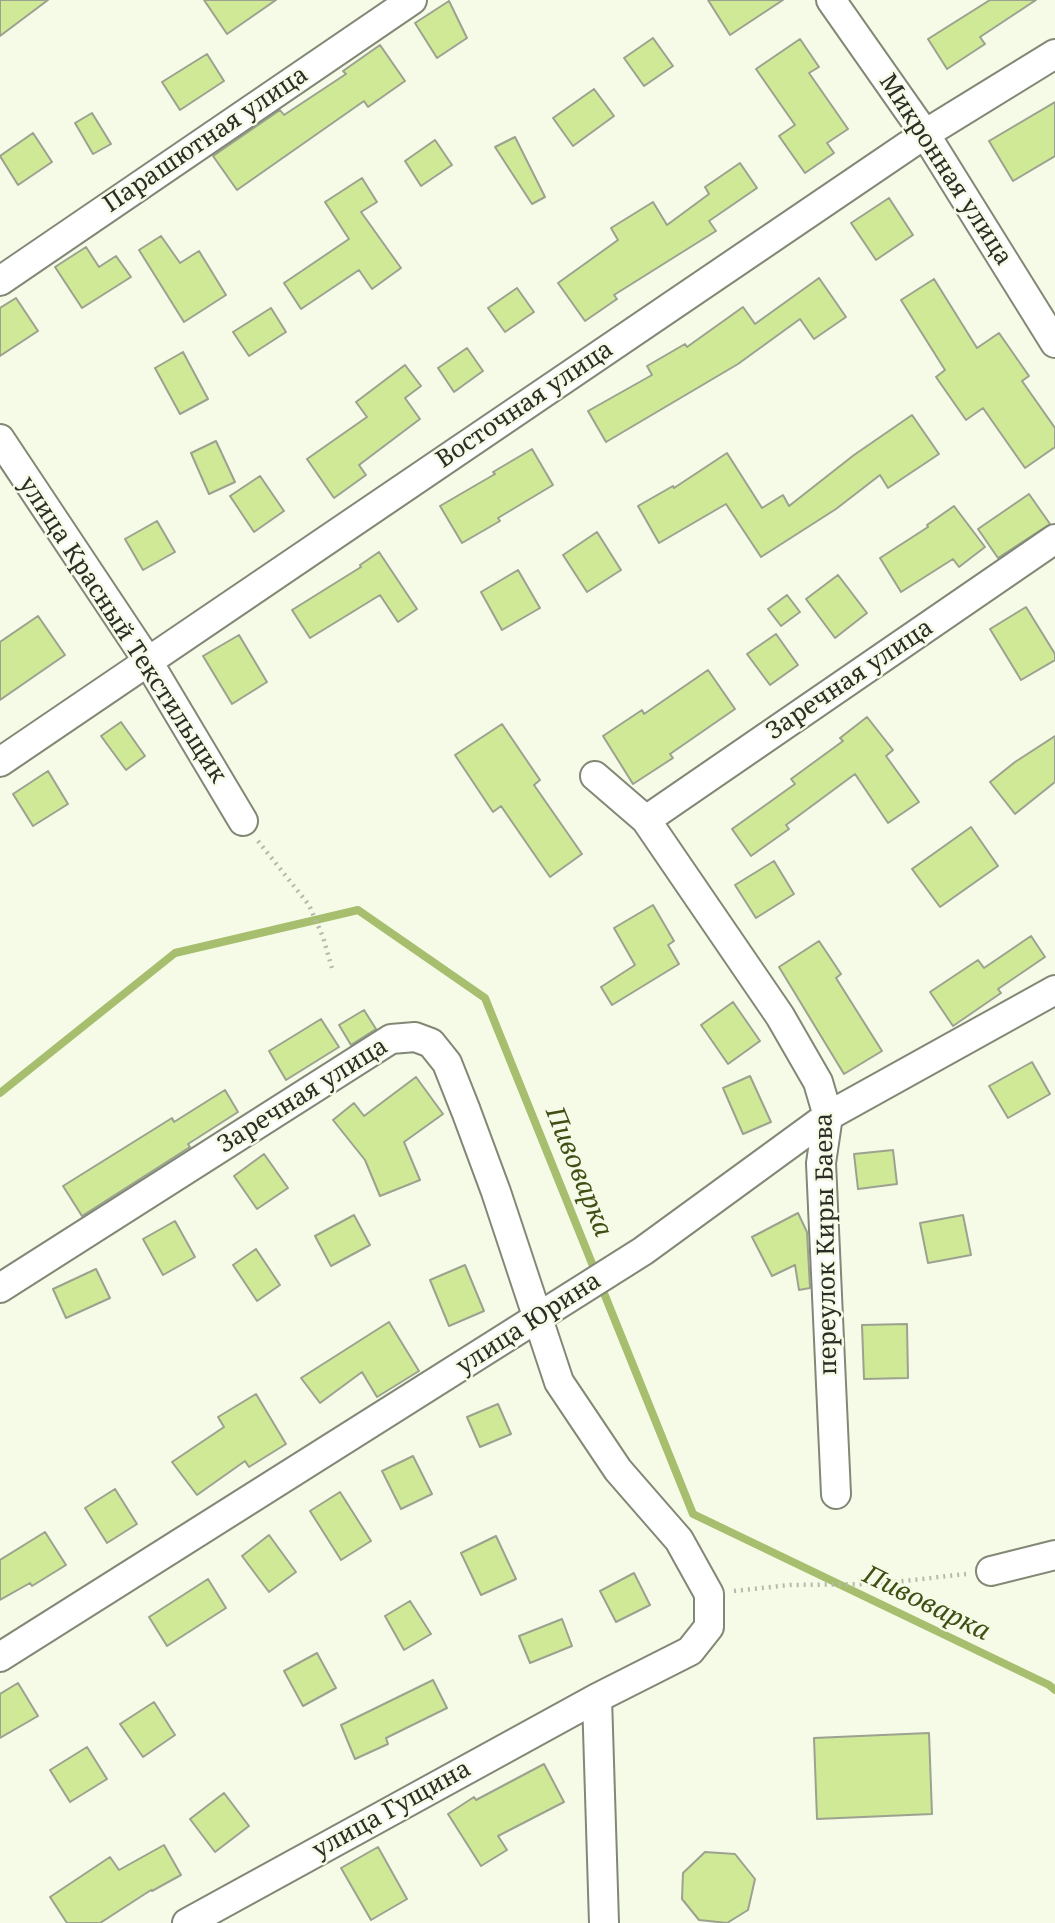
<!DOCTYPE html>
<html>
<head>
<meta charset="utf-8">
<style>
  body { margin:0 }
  canvas { display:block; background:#f5fbe7 }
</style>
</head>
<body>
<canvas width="1055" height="1923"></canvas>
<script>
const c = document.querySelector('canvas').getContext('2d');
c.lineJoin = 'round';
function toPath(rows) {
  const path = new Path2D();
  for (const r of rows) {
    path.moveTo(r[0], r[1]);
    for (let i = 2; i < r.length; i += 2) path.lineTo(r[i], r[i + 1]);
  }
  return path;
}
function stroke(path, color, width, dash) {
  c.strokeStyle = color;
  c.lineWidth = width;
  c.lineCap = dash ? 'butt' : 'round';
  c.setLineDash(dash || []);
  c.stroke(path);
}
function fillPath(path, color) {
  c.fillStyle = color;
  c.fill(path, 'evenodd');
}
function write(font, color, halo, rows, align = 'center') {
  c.font = font + ' "Noto Serif",serif';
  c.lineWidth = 5;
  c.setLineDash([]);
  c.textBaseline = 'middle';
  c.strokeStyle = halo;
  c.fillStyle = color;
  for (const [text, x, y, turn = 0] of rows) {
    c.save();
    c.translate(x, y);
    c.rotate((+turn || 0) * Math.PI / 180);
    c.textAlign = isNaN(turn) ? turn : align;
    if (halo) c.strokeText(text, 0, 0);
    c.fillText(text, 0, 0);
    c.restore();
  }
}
stroke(toPath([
  [0,1093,175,953,358,910,485,998,693,1514,1049,1685,1055,1690]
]), '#a7be6e', 8);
const building = toPath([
  [0,0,48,0,0,36,0,0],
  [204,0,276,0,227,34,204,0],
  [708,0,783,0,730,35,708,0],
  [990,0,1036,0,980,37,985,44,947,69,928,39,990,0],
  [449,1,467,38,437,58,415,23,449,1],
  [653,38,673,66,644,86,624,58,653,38],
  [800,39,819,67,809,73,848,129,827,143,834,153,805,173,779,136,795,125,756,69,800,39],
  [380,45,405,81,368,107,364,101,237,190,213,156,280,110,284,115,346,74,343,71,380,45],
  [207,54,224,81,180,110,162,82,207,54],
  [594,89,614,116,573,146,553,118,594,89],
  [1055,102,1055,156,1013,181,989,141,1055,102],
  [92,113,111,144,93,154,75,123,92,113],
  [33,133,52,162,18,185,0,156,33,133],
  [515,137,545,197,532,204,495,147,515,137],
  [435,140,452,165,421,186,405,161,435,140],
  [740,163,757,188,709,221,716,231,614,295,617,299,585,321,558,283,618,240,611,228,653,202,667,225,709,194,705,187,740,163],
  [362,178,377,202,361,212,401,268,372,289,359,270,301,309,284,283,349,239,325,202,362,178],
  [889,198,913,235,876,260,851,223,889,198],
  [161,236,180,263,199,251,226,295,184,322,139,250,161,236],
  [86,247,99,267,116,256,131,277,82,308,55,267,86,247],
  [819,278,846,317,814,339,800,319,738,364,606,442,588,411,652,375,647,366,685,344,687,347,743,307,755,324,819,278],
  [934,279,977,348,999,333,1029,376,1022,381,1055,428,1055,447,1025,468,983,408,966,420,936,377,945,370,901,300,934,279],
  [517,288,534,312,505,332,488,308,517,288],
  [16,298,38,331,0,356,0,308,16,298],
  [271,308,286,332,249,356,233,332,271,308],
  [467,348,483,371,454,392,438,368,467,348],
  [183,352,208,399,180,414,155,368,183,352],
  [405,365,421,386,405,398,420,419,359,465,366,475,334,498,307,459,367,417,356,402,405,365],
  [912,415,939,454,888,488,880,475,836,509,761,557,726,504,659,543,638,506,673,486,674,488,727,453,762,508,783,495,789,506,854,455,912,415],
  [216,441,235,482,209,494,191,453,216,441],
  [532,449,553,485,498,518,500,521,462,543,440,506,495,474,493,472,532,449],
  [260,476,284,511,254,532,230,496,260,476],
  [1029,494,1050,524,998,558,978,529,1029,494],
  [954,506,985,547,959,567,953,559,901,592,880,558,928,527,927,525,954,506],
  [157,521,175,552,143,570,125,539,157,521],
  [597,532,621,570,587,592,563,555,597,532],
  [379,552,417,609,398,622,380,595,310,638,292,610,361,567,360,565,379,552],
  [518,570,540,608,502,630,481,592,518,570],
  [838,575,867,613,835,638,806,599,838,575],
  [787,595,800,612,781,626,768,609,787,595],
  [1026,607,1055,654,1055,660,1021,680,990,629,1026,607],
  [38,616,65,655,0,700,0,642,38,616],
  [776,634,798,665,770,685,747,654,776,634],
  [239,635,267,682,232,704,203,656,239,635],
  [708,670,735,709,670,754,673,758,633,784,603,736,642,710,644,714,708,670],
  [867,717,893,750,886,756,919,802,888,823,855,774,786,825,789,829,751,856,732,829,795,784,791,779,843,741,840,738,867,717],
  [121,722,145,756,126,770,101,736,121,722],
  [502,724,540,780,534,785,582,854,550,877,501,806,493,812,455,755,502,724],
  [1055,736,1055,782,1015,814,990,782,1015,762,1055,736],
  [48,771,68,804,33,826,13,794,48,771],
  [971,827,998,866,940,907,912,869,971,827],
  [774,861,794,894,756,918,735,885,774,861],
  [653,905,674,941,668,945,679,964,612,1005,601,987,635,965,614,928,653,905],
  [1031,936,1045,957,998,989,1001,993,953,1026,930,992,978,960,984,968,1031,936],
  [819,941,841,974,836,978,882,1051,844,1074,779,967,819,941],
  [733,1002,760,1041,728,1064,701,1025,733,1002],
  [364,1010,376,1029,351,1045,339,1025,364,1010],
  [321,1019,339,1047,286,1080,269,1051,321,1019],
  [1032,1062,1050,1094,1008,1118,989,1086,1032,1062],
  [750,1076,771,1122,743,1134,723,1088,750,1076],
  [416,1077,443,1114,404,1142,420,1180,380,1196,365,1160,333,1120,354,1103,364,1116,416,1077],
  [225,1090,238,1112,188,1144,190,1147,82,1216,63,1186,172,1118,174,1122,225,1090],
  [893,1150,897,1184,858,1189,854,1154,893,1150],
  [264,1154,288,1188,257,1209,234,1176,264,1154],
  [798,1213,807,1232,810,1288,799,1290,795,1265,772,1276,752,1237,798,1213],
  [354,1215,370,1245,331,1266,315,1236,354,1215],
  [963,1215,971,1255,928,1263,920,1223,963,1215],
  [175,1221,195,1257,163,1275,143,1239,175,1221],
  [256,1249,280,1285,257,1301,233,1265,256,1249],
  [465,1265,484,1311,449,1326,430,1280,465,1265],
  [96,1269,110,1298,66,1318,53,1289,96,1269],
  [389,1322,419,1371,377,1397,362,1372,320,1403,301,1378,389,1322],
  [907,1324,908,1378,864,1379,862,1325,907,1324],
  [256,1394,286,1444,249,1467,245,1461,197,1495,172,1462,224,1427,218,1417,256,1394],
  [498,1404,511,1434,480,1447,467,1417,498,1404],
  [413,1456,432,1494,401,1509,382,1471,413,1456],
  [115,1489,137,1524,107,1543,85,1508,115,1489],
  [340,1492,371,1541,341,1560,310,1511,340,1492],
  [45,1532,66,1565,32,1586,30,1583,0,1600,0,1560,45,1532],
  [269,1535,296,1572,269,1592,242,1556,269,1535],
  [496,1536,516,1579,481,1595,461,1553,496,1536],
  [634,1573,650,1605,616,1622,600,1591,634,1573],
  [208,1579,226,1608,167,1646,149,1617,208,1579],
  [410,1601,431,1634,404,1650,385,1616,410,1601],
  [562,1619,572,1646,530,1663,519,1636,562,1619],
  [317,1653,336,1688,303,1706,284,1671,317,1653],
  [433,1680,447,1708,386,1738,388,1744,355,1759,341,1725,433,1680],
  [18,1683,38,1716,0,1738,0,1694,18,1683],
  [154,1702,175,1735,143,1757,120,1724,154,1702],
  [929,1733,932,1814,817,1819,814,1738,929,1733],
  [87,1747,107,1779,70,1802,50,1770,87,1747],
  [544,1764,564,1802,498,1836,507,1850,481,1866,448,1814,474,1797,476,1800,544,1764],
  [224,1793,249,1826,215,1852,190,1819,224,1793],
  [164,1845,181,1875,152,1891,151,1890,100,1923,67,1923,50,1897,110,1857,119,1870,164,1845],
  [378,1847,407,1899,371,1920,341,1868,378,1847],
  [705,1852,735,1854,755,1879,748,1910,727,1923,699,1920,682,1899,683,1873,705,1852]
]);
fillPath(building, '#d0e997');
stroke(building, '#9ca290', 2);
const minor = toPath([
  [831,0,925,134,1055,343],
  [0,281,412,0],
  [0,439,147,660,243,821],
  [0,762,925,134,1055,54],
  [595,776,646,820,780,1016,818,1082,828,1116,821,1163,836,1494],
  [646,820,1055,539],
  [0,1288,391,1039,415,1037,431,1043,447,1063,466,1111,496,1192,559,1382,618,1470,679,1540,709,1594,709,1627,690,1651,597,1698,604,1923],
  [991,1571,1055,1555],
  [0,1657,643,1251,828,1116,1055,990],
  [187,1923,597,1698]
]);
stroke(minor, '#828876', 32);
stroke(toPath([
  [258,841,309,905,323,937,332,968],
  [734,1591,790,1585,877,1584,966,1574]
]), '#b5baaa', 4.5, [2, 5]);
stroke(minor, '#fff', 28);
write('24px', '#2b2d26', '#f5fbe7', [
  ["Парашютная улица",206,140,-34],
  ["Микронная улица",945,170,57],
  ["Восточная улица",525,405,-34],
  ["улица Красный Текстильщик",122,630,57],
  ["Заречная улица",850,680,-34],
  ["Заречная улица",303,1096,-32],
  ["переулок Киры Баева",827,1244,-91],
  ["улица Юрина",529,1324,-33],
  ["улица Гущина",392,1810,-29]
]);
write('italic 26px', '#404f14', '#f5fbe7', [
  ["Пивоварка",578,1172,68],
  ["Пивоварка",926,1604,26]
]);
</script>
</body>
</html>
